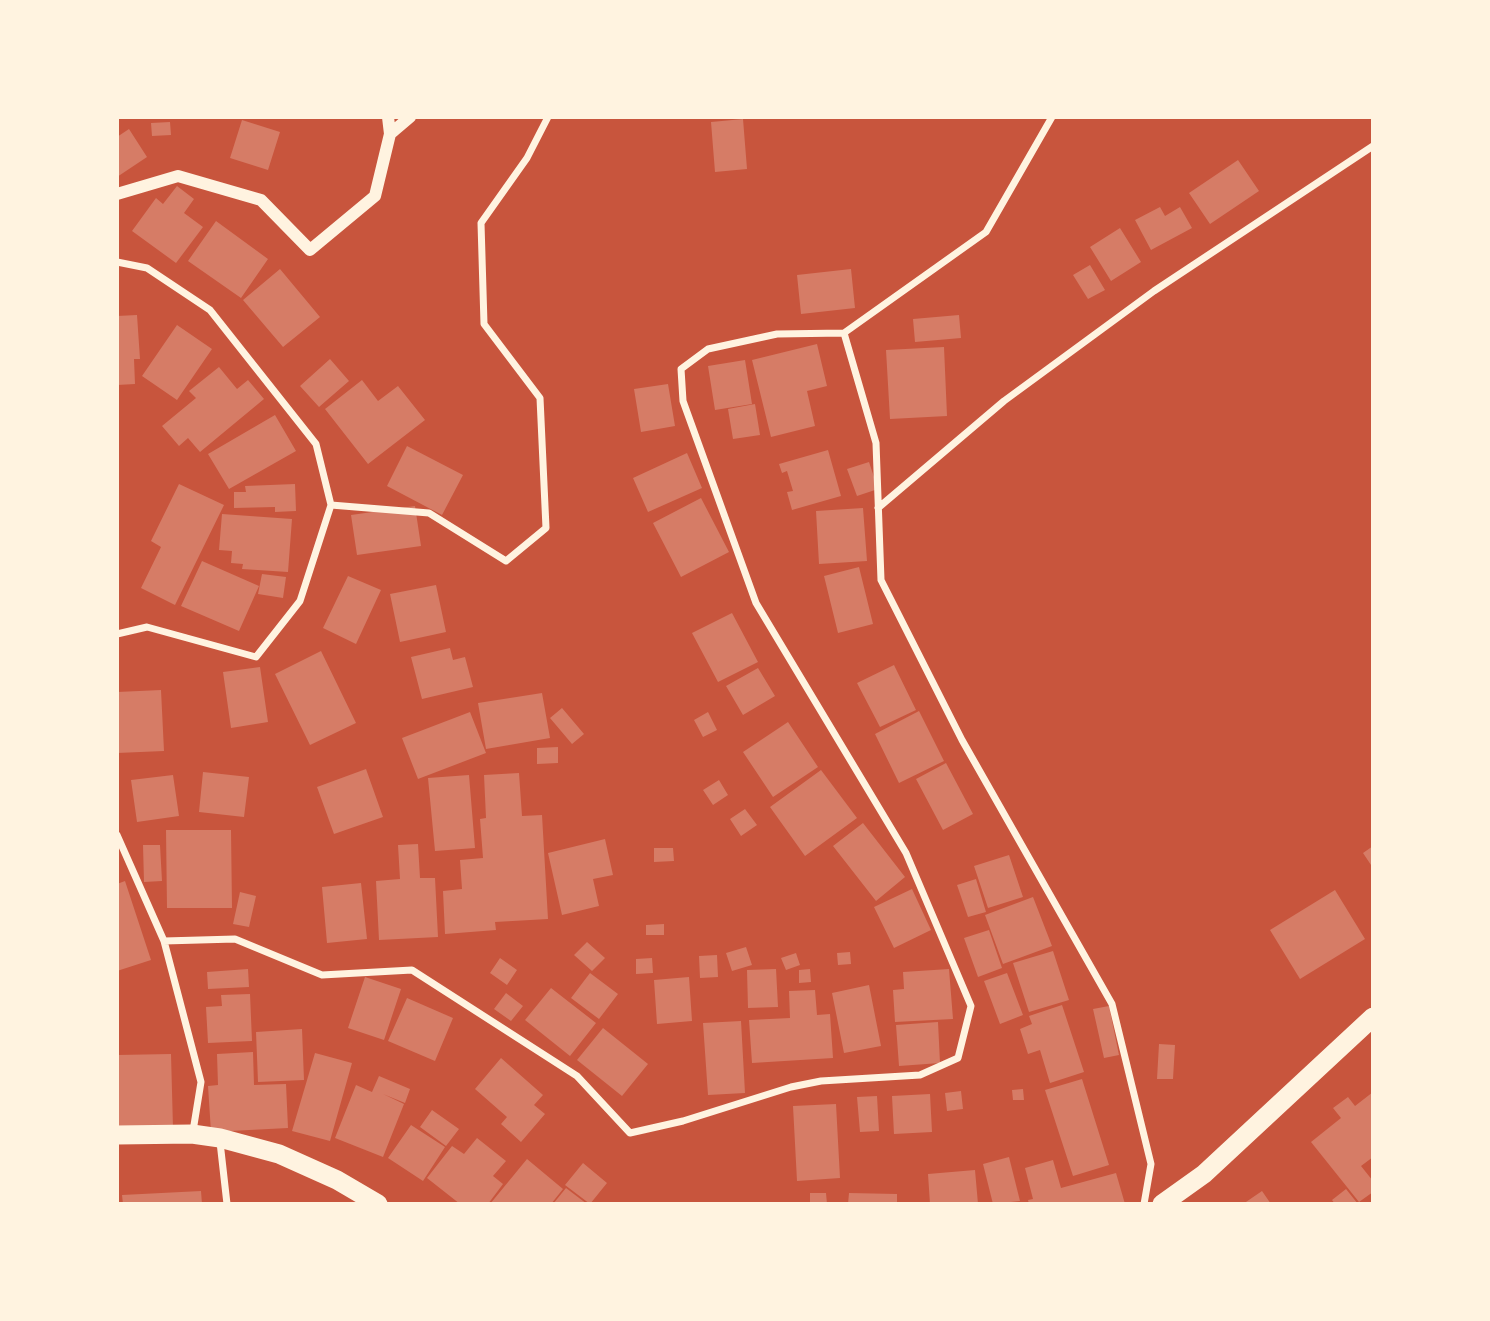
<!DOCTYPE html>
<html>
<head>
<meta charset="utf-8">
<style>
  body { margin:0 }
  #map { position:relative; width:1490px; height:1321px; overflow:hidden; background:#c8553d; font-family:"PT Sans Narrow",sans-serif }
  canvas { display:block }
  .frame { position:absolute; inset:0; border:119px solid #fff3e0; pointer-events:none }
</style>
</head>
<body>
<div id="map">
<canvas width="1490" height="1321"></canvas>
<div class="frame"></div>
</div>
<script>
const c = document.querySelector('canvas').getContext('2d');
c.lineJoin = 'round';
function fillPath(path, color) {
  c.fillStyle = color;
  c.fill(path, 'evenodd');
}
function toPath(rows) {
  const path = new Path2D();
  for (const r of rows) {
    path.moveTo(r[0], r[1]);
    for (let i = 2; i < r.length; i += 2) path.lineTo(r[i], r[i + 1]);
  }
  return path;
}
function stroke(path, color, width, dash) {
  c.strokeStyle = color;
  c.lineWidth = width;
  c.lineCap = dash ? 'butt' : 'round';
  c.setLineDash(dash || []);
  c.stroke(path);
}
fillPath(toPath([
  [743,119,747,169,715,172,711,122],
  [242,120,280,132,268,170,230,158],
  [170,122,171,135,152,136,151,123],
  [129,129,147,157,117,177,117,137],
  [1238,160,1259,191,1210,224,1189,193],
  [177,186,194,199,184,213,203,227,176,263,132,231,156,198,163,204],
  [1160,207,1165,216,1180,207,1192,228,1151,250,1135,220],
  [216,221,268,259,241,298,188,261],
  [1120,228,1141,262,1111,281,1090,247],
  [1090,265,1105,290,1088,299,1073,275],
  [280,269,320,317,283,347,243,300],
  [851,269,855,308,801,314,797,275],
  [137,315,140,359,134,359,135,384,117,385,117,316],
  [959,315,961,338,915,342,913,319],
  [177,325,212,349,177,400,142,376],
  [817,344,827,386,807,391,815,426,771,437,752,360],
  [944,347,947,416,890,419,886,350],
  [330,359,349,381,319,407,300,386],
  [745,360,752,404,715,410,708,366],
  [219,367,237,389,248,380,264,399,200,452,188,438,179,446,162,426,196,398,189,391],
  [362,380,378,401,398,386,425,420,368,464,325,409],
  [668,384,675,426,641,432,634,389],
  [755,404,760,435,733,439,728,409],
  [275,415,296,451,229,489,208,454],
  [407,446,463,475,442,515,387,486],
  [828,450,841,496,792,510,787,492,793,491,787,471,782,473,779,464],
  [687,453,702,488,648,512,633,478],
  [869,462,878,489,857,496,847,469],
  [179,484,224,505,175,605,141,588,161,547,151,541],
  [295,484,296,511,275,512,275,507,234,508,234,492,246,492,245,486],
  [701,498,729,552,681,577,653,523],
  [415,506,421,546,357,555,351,515],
  [863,508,867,561,819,564,816,511],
  [222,514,292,519,288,572,242,569,243,564,231,563,232,551,219,550],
  [202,561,259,586,239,631,181,606],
  [859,567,873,624,838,633,824,576],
  [262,574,286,577,283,598,258,594],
  [348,576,381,590,356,644,323,628],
  [436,585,446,632,400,642,390,594],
  [732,613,758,662,718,682,692,633],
  [450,648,453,660,465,657,473,687,422,699,411,657],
  [321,651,356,723,310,745,275,674],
  [894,665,916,710,880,727,857,683],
  [260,667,268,722,231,728,223,672],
  [758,668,775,696,743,715,726,686],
  [161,690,164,751,117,753,117,692],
  [542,693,550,738,486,749,478,703],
  [562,708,584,734,572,744,550,718],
  [919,711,944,761,899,783,875,734],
  [470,712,486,753,418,779,402,738],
  [708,712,717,730,703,737,694,720],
  [788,722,818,767,773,797,743,752],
  [558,747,558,763,537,764,537,748],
  [946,763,973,814,943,830,916,779],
  [366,769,383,817,334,834,317,787],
  [821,770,857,818,805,856,770,807],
  [203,772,249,777,244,817,199,812],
  [519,773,522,816,542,815,548,919,495,922,496,930,445,934,443,891,462,889,460,860,483,858,480,819,486,818,484,775],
  [173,775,179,816,137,822,131,780],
  [469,775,475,848,435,851,428,778],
  [719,780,728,795,713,805,703,790],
  [745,809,757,825,741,836,730,819],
  [863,823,905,877,876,901,833,846],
  [166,830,231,830,232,908,167,908],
  [605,839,613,875,593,879,599,906,562,915,548,853],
  [418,844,420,878,435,878,438,937,379,940,376,881,400,879,398,845],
  [143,845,160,845,162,881,144,882],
  [1373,846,1373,868,1363,853],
  [654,848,673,848,674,861,654,862],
  [1009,855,1023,897,988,908,974,866],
  [976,879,986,912,968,917,957,885],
  [125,881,151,960,117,971,117,884],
  [361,883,367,939,327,943,322,887],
  [912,889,931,930,894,948,874,907],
  [1335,890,1365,939,1300,979,1270,930],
  [240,892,256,896,249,927,233,924],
  [1033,897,1052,946,1003,964,985,915],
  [664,924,664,935,646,935,646,925],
  [989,930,1002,968,978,977,964,938],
  [587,942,605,958,592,971,574,955],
  [746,947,752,965,732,971,726,953],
  [1053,951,1069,1000,1029,1012,1013,963],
  [850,952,851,964,838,965,837,953],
  [796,953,800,965,786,970,781,958],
  [717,955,718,977,700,978,699,956],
  [500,958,517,970,507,985,490,973],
  [652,958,653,973,636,974,636,959],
  [248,969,249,987,208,989,207,972],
  [776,969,778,1007,748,1008,747,970],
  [810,969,811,982,799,983,799,970],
  [949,969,953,1019,895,1022,893,990,904,989,903,972],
  [590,973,618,994,599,1019,571,998],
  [1007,973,1023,1015,1000,1024,984,981],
  [365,977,401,989,384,1040,348,1028],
  [689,977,692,1021,657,1024,654,980],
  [869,985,881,1046,844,1053,832,993],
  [551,988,596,1023,570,1056,525,1020],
  [815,990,817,1015,830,1014,833,1058,752,1063,749,1020,790,1018,789,991],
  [506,993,523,1006,511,1021,494,1009],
  [250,994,252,1041,208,1043,206,1007,222,1006,221,995],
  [407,998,453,1018,435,1061,388,1041],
  [1062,1005,1084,1072,1050,1083,1040,1050,1028,1054,1020,1029,1032,1024,1029,1016],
  [1109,1006,1119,1055,1104,1058,1093,1009],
  [741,1021,745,1093,708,1095,703,1023],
  [938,1022,940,1063,899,1066,896,1025],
  [603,1028,648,1064,622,1096,577,1060],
  [302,1029,304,1080,258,1082,256,1032],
  [1159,1044,1175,1045,1173,1079,1157,1079],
  [253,1052,254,1085,286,1084,288,1128,211,1132,208,1086,218,1085,217,1054],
  [315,1053,352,1063,330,1141,292,1131],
  [171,1054,173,1128,117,1129,117,1055],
  [501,1058,543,1095,534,1105,545,1114,521,1142,501,1124,507,1117,475,1089],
  [379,1076,410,1089,405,1103,383,1094,404,1104,383,1157,335,1138,356,1085,372,1092],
  [1082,1079,1109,1165,1073,1176,1045,1090],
  [1023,1089,1024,1100,1013,1100,1012,1090],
  [961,1091,963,1109,947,1111,945,1093],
  [1373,1092,1373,1157,1361,1166,1373,1181,1373,1192,1359,1202,1311,1142,1341,1118,1333,1108,1348,1097,1355,1106],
  [930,1094,932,1132,894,1134,892,1096],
  [877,1096,879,1131,860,1132,857,1097],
  [836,1104,840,1178,797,1181,793,1106],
  [432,1110,459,1129,446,1146,420,1127],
  [411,1125,445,1147,423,1181,388,1158],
  [477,1138,506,1161,493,1176,503,1184,488,1204,460,1204,427,1178,452,1146,464,1154],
  [1009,1157,1020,1201,993,1204,983,1164],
  [527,1159,563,1189,551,1204,490,1204],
  [1053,1160,1061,1188,1116,1173,1125,1204,1029,1204,1028,1200,1033,1199,1025,1168],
  [583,1163,607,1183,590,1204,565,1185],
  [975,1170,978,1204,930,1204,928,1174],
  [566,1188,587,1204,553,1204],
  [1346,1189,1358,1204,1335,1204,1332,1200],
  [201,1191,202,1204,123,1204,122,1195],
  [1262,1191,1271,1204,1243,1204],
  [810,1193,826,1193,827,1204,810,1204],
  [849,1193,897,1194,897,1204,848,1204]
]), '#d67c66');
stroke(toPath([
  [1052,117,986,232,844,333,876,443,881,580,962,740,1112,1004,1151,1164,1144,1204],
  [117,262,147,268,210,310,316,444,331,505],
  [878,508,1004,401,1154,291,1373,146],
  [117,634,147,627,256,657,300,601,331,505,429,513,506,561,546,528,540,398,484,324,481,223,527,158,548,117],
  [117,835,164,941,201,1082,193,1131],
  [164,941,235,939,322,975,412,970,577,1076,630,1133,683,1121,791,1087,821,1081,920,1075,958,1058,971,1006,906,853,756,603,683,401,681,369,708,349,777,334,844,333],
  [220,1142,227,1204]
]), '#fff3e0', 7);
stroke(toPath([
  [390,134,410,117],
  [117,194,178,176,261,200,310,250,375,196,390,134,388,117]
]), '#fff3e0', 12);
stroke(toPath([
  [117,1135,192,1134,220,1138,279,1154,337,1180,378,1204],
  [1162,1204,1204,1174,1373,1017]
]), '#fff3e0', 19);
</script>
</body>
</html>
